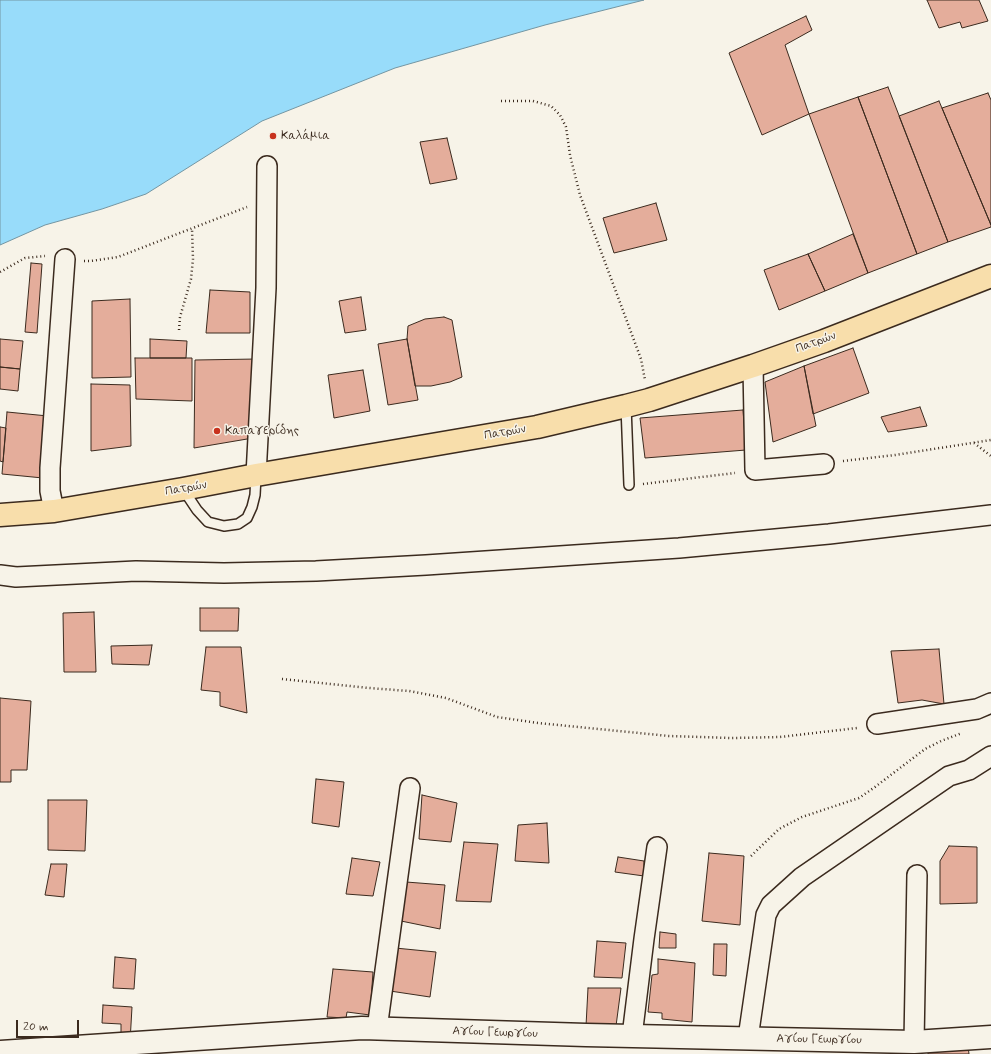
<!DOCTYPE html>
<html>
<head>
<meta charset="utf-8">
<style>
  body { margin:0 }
  #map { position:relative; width:991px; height:1054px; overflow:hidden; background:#f7f3e8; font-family:Mynerve,sans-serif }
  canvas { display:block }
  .scale { position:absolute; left:16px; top:1020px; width:63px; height:18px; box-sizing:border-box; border:2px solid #3b2a1e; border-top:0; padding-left:5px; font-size:12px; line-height:14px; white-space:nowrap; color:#3b2a1e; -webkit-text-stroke:3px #f7f3e8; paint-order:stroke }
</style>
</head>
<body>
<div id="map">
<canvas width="991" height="1054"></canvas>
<div class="scale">20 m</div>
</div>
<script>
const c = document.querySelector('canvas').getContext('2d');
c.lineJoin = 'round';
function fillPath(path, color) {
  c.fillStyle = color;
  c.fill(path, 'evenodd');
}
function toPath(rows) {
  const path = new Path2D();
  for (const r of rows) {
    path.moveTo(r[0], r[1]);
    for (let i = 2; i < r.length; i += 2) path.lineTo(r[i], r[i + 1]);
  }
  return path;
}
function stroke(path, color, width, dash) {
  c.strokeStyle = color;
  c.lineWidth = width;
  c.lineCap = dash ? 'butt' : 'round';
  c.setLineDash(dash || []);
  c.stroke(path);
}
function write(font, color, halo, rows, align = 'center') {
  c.font = font + ' Mynerve,sans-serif';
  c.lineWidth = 3;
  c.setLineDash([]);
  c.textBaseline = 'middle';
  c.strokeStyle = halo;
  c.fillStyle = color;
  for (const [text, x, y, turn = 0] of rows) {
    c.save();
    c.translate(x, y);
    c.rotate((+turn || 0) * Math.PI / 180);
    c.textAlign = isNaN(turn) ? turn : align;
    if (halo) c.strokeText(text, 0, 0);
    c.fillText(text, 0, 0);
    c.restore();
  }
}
const water = toPath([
  [0,0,644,0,545,25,395,68,262,121,146,194,102,209,45,225,0,245,0,0]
]);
fillPath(water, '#98dcfa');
stroke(water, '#7395a2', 1);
const building = toPath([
  [927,0,979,0,988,21,962,28,960,22,939,28,927,0],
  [806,16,812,30,785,45,809,114,762,135,729,53,806,16],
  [888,87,948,242,917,254,858,97,888,87],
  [988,93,991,100,991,225,942,108,988,93],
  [858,97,917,254,868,273,809,114,858,97],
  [939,101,991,225,991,227,948,242,899,116,939,101],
  [447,138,457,179,430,184,420,142,447,138],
  [656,203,667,240,614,253,603,218,656,203],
  [853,234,868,273,825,291,808,254,853,234],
  [808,254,825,291,779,310,764,270,808,254],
  [31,263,42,264,37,333,25,332,31,263],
  [210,290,250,292,250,333,206,333,210,290],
  [361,297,366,330,345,333,339,301,361,297],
  [130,299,131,377,92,378,92,301,130,299],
  [444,317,452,320,462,377,450,382,431,386,415,386,407,339,408,326,425,319,444,317],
  [0,339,23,341,20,369,0,367,0,339],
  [150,339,187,341,186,358,150,358,150,339],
  [407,339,418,400,388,405,378,344,407,339],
  [853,348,869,393,813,414,804,366,853,348],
  [135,358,192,358,192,401,136,399,135,358],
  [257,359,253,438,194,448,195,360,257,359],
  [804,366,816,426,773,442,765,382,804,366],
  [0,367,20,369,18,391,0,389,0,367],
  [363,370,370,411,334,418,328,375,363,370],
  [91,384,130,385,131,446,91,451,91,384],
  [920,407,927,426,888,432,881,417,920,407],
  [743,410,746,450,645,458,640,418,743,410],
  [7,412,48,416,43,478,2,474,7,412],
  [0,427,6,428,3,462,0,461,0,427],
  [200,608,239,608,238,631,200,631,200,608],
  [94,612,96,672,64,672,63,613,94,612],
  [152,645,149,665,112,664,111,646,152,645],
  [206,647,241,647,247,713,220,706,220,692,201,690,206,647],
  [939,649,944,704,922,700,898,703,891,651,939,649],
  [0,698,31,701,27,770,11,770,11,782,0,782,0,698],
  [316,779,344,782,339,827,312,823,316,779],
  [422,795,457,803,451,842,419,839,422,795],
  [48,800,87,800,85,851,48,850,48,800],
  [547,823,549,863,515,861,518,825,547,823],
  [464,842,498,844,491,902,456,901,464,842],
  [949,846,977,847,977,903,940,904,940,861,949,846],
  [709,853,744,856,740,925,702,921,709,853],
  [618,857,644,861,644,876,615,872,618,857],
  [352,858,380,862,373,896,346,894,352,858],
  [51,864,67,864,64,897,45,895,51,864],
  [406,882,445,885,440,929,401,921,406,882],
  [660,932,676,934,676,948,659,948,660,932],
  [597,941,626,943,622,978,594,977,597,941],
  [714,944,727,944,726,976,713,975,714,944],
  [395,948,436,952,430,997,390,991,395,948],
  [115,957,136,959,134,989,113,988,115,957],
  [658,959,695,963,692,1022,662,1019,662,1013,648,1012,652,975,658,974,658,959],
  [333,969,373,972,370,1015,347,1012,346,1018,327,1017,333,969],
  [588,988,621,988,616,1026,586,1026,588,988],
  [103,1005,132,1007,130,1042,121,1041,121,1024,102,1023,103,1005],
  [928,1046,968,1046,969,1054,928,1054,928,1046]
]);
fillPath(building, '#e4ad9b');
stroke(building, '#3b2a1e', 1);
const service = toPath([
  [626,406,629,485],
  [183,489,197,510,208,522,224,526,238,524,247,518,252,507,255,495,256,476]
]);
const minor = toPath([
  [753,366,755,470,824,464],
  [256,475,266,288,267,166],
  [54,511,50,491,50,468,65,259],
  [0,575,16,577,136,571,224,573,316,571,426,565,679,548,829,534,991,515],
  [877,724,977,709,991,703],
  [377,1029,410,788],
  [632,1036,644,939,657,847],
  [748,1038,766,915,771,905,802,877,949,776,969,770,991,756],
  [914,1042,917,875]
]);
const tertiary = toPath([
  [0,1052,362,1028,586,1035,914,1042,991,1037]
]);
const primary = toPath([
  [0,515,54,511,183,489,256,475,537,427,626,406,649,400,753,366,824,341,991,276]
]);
stroke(service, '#3b2a1e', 12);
stroke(minor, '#3b2a1e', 22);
stroke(tertiary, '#3b2a1e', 25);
stroke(primary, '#3b2a1e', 25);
stroke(toPath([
  [501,101,533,101,551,106,560,115,566,127,570,155,580,195,641,359,645,380],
  [84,261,91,261,118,257,247,207],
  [0,272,25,258,45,256],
  [179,330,180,317,191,279,193,259,192,229],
  [974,443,991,456],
  [843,461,895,455,991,440],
  [643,484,735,473],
  [282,679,369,688,409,691,446,698,497,717,538,723,669,736,732,738,780,737,857,728],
  [751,856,779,829,802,817,859,798,875,787,925,749,941,741,962,733]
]), '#3b2a1e', 2.5, [1, 3]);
stroke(service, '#f7f3e8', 9);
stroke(minor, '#f7f3e8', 19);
stroke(tertiary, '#f7f3e8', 22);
stroke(primary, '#f8deab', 22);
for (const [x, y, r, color] of [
  [273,136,4,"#c8321e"],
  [217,431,4,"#c8321e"]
]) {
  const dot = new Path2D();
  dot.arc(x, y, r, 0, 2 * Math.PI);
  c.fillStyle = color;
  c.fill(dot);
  stroke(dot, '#f7f3e8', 1.5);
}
write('12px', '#3b2a1e', '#f7f3e8', [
  ["Καλάμια",281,136],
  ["Καπαγερίδης",225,431]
], 'left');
write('12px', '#3b2a1e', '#f7f3e8', [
  ["Πατρών",816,343,-20],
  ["Πατρών",505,433,-10],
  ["Πατρών",186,489,-10],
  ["Αγίου Γεωργίου",495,1033,2],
  ["Αγίου Γεωργίου",819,1040,1]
]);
</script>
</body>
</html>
